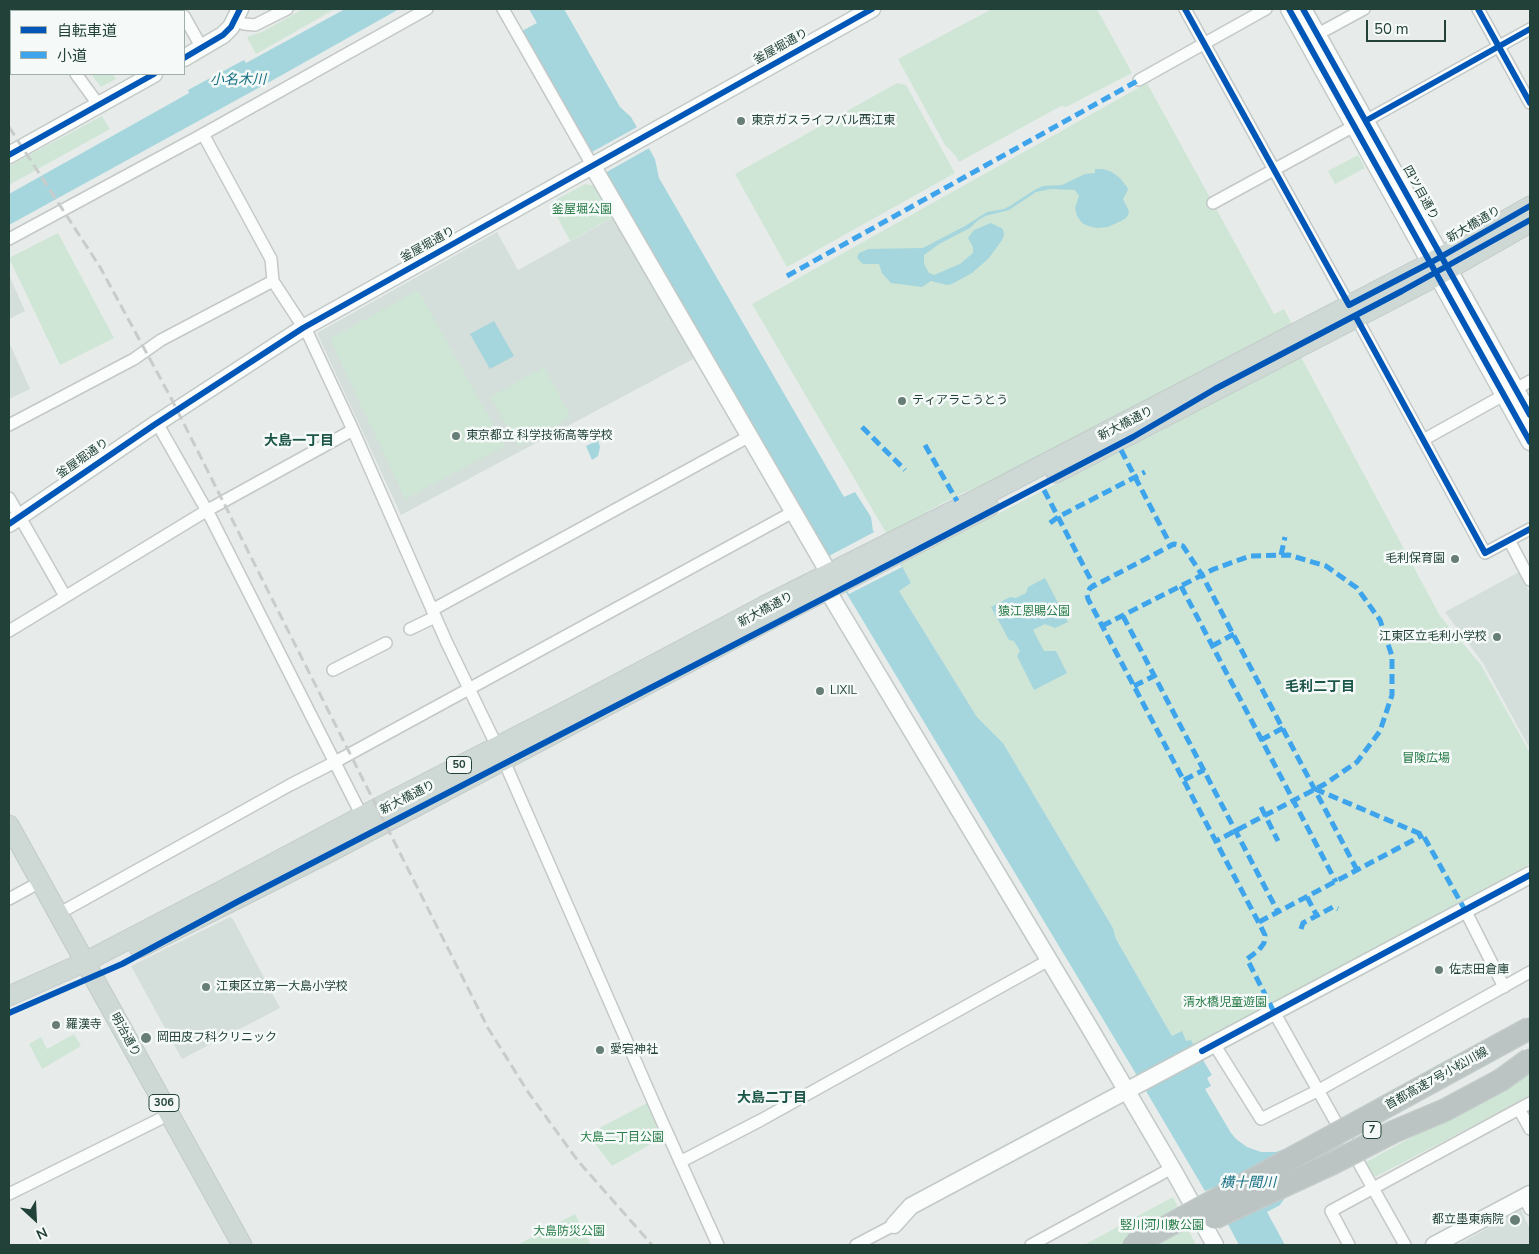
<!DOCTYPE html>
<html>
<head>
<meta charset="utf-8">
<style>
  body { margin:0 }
  #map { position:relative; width:1539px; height:1254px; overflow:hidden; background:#e7ecea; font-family:"Nunito Sans","Noto Sans JP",sans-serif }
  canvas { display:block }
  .frame { position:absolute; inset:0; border:10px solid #224239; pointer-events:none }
  .legend { position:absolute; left:10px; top:10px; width:175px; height:65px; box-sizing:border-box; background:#f5faf8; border:1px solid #a1b0ac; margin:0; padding:6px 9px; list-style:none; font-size:15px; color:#224239 }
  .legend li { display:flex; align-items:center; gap:10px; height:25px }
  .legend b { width:25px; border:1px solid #a1b0ac }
  .north { position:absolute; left:10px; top:1194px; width:50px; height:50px; -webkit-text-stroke:4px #f5faf8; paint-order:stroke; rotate:155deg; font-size:14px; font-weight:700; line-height:20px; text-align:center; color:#224239 }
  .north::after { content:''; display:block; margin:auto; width:18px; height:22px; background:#224239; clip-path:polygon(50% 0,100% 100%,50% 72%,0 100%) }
  .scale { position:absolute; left:1366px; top:20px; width:80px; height:22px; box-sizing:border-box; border:2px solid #224239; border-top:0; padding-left:6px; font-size:15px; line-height:18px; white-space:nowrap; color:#224239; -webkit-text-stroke:4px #f5faf8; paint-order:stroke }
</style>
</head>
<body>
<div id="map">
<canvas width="1539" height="1254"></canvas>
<div class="frame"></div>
<ul class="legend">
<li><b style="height:6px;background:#0057b8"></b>自転車道</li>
<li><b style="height:6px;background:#3ea4ec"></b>小道</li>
</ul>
<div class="north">N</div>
<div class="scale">50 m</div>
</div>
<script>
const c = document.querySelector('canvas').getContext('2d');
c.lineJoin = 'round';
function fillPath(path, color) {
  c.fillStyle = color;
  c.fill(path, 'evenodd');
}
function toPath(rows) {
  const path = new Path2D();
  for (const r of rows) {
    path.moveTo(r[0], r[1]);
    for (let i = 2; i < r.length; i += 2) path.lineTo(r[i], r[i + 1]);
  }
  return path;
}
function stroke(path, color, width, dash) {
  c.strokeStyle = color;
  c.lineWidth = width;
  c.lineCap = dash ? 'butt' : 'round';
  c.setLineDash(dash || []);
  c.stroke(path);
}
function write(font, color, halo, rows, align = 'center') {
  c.font = font + ' "Nunito Sans","Noto Sans JP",sans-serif';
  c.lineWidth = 5;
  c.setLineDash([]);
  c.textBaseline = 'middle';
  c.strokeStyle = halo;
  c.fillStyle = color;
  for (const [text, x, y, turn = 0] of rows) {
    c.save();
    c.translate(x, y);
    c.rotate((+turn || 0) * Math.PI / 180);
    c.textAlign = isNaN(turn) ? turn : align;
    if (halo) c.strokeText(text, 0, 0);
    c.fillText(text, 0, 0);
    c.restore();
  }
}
fillPath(toPath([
  [614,217,695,358,401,515,317,333,497,232,518,270],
  [9,275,25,311,9,319],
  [9,342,30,389,9,399],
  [1519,572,1530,593,1530,749,1483,663,1445,612],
  [230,917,233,919,280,1008,182,1059,131,966],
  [1521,1210,1530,1229,1530,1245,1457,1245]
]), '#d4deda');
fillPath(toPath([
  [303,9,335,9,256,54,247,37,264,31],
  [992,9,1097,9,1132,73,1066,107,1061,106,959,162,955,155,945,145,898,59],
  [91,74,113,74,116,79,101,87],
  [897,83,906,85,955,173,787,267,735,174],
  [1147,83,1274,314,1284,309,1292,324,1006,475,963,493,926,512,928,515,888,536,752,304],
  [102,116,110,129,9,185,9,166],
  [1358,155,1365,168,1335,184,1328,171],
  [585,184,601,187,613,217,570,241,550,203],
  [58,233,114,338,60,365,9,258],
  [418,290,505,446,405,499,330,339],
  [1301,357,1440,616,1481,665,1530,753,1530,864,1194,1045,1191,1040,1186,1042,1172,1036,1116,939,1113,928,1003,743,977,717,899,591,911,583,901,564],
  [544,367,571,417,518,446,490,397],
  [74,1034,81,1046,42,1069,29,1044,41,1037,47,1049],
  [1530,1073,1530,1096,1375,1177,1366,1162],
  [647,1103,664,1137,612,1166,588,1134],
  [1173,1197,1196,1245,1084,1245],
  [575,1214,591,1245,517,1245,556,1224]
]), '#cfe6d6');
fillPath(toPath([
  [345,9,399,9,282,75,9,225,9,194,189,93,188,90,244,60,246,63],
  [529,9,564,9,620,107,631,117,655,159,659,178,844,497,855,492,871,517,873,531,883,535,901,564,911,583,899,591,977,717,1003,743,1113,928,1116,939,1172,1036,1182,1031,1186,1041,1191,1040,1212,1075,1207,1078,1211,1086,1205,1089,1231,1133,1236,1139,1247,1147,1261,1152,1276,1152,1295,1145,1313,1182,1287,1195,1280,1205,1267,1212,1285,1245,1239,1245,1229,1226,1213,1188,1205,1191,1133,1069,756,443,522,31,537,23],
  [1095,169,1103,169,1112,172,1120,178,1127,187,1128,190,1123,199,1129,211,1128,215,1125,219,1108,227,1097,228,1088,226,1082,223,1077,216,1075,208,1079,196,1075,190,1051,189,1036,192,1009,210,985,216,977,221,970,228,939,244,924,255,924,264,929,273,934,275,960,264,973,253,973,247,968,238,974,230,991,223,1003,229,1004,235,1002,240,989,258,972,273,952,284,947,285,931,281,922,287,891,283,882,273,879,264,863,264,857,258,859,253,869,249,923,248,965,226,987,212,1004,209,1010,206,1036,189,1043,186,1062,185,1085,174,1095,173],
  [494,321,514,356,490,369,470,334],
  [598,440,600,447,598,456,592,460,586,446],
  [1045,578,1068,622,1055,628,1045,624,1033,630,1044,651,1056,651,1067,673,1034,690,1017,656,1020,651,1014,641,1009,640,991,607,1010,597,1016,598,1026,593,1028,587]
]), '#a5d5dd');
fillPath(toPath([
  [639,126,651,147,605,173,592,152],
  [878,530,881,532,902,567,849,594,827,557]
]), '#e7ecea');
const street = toPath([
  [27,9,29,11],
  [503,9,592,165],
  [1185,9,1349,305],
  [1478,9,1530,103],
  [184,16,202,48],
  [235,20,244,24,255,25,287,9],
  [1318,34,1364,9],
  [76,74,98,104],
  [1139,80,1266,9],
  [1367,120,1530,29],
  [203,134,271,259,273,281,309,336,353,430,446,641,504,761,660,1117,718,1245],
  [1213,203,1354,126],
  [9,239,198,137,427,9],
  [1356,317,1485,553,1530,529],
  [1516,389,1530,381],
  [157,423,211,518,362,816],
  [9,425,134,359,161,340,273,281],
  [1423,440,1504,395],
  [9,498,65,596],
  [1509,540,1530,580],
  [432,610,748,437],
  [410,629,435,617],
  [9,631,206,511,353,430],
  [333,670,386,643],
  [9,899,31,887],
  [1465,910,1504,987],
  [58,914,290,785,335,762,793,512],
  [1274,1012,1405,1245],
  [1214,1044,1261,1119,1319,1090,1530,972],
  [1519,1109,1530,1129],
  [680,1162,761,1120,1049,960],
  [9,1194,160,1119],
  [1524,1197,1530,1209],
  [856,1245,894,1225],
  [1031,1245,1172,1168],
  [1349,1245,1331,1211,1530,1103]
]);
const secondary = toPath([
  [1289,9,1530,442],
  [1303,9,1530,415],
  [184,58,223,35,231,27,240,9],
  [9,155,154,74],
  [592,165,826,568,828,591,835,603,1088,1025,1172,1168,1215,1245],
  [9,524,154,425,303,328,872,9],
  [894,1225,911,1206,1530,875],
  [1434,1245,1530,1194]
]);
const primary = toPath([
  [1056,473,1437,276,1530,223],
  [9,825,242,1245],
  [139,948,328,853,775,617,989,507],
  [9,996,85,962,225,889,362,816,568,710,764,606,981,497,1430,263,1530,206]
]);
stroke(street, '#c4c9c7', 14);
stroke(secondary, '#c2cac7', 19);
stroke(primary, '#c2cbc9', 21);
stroke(street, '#fbfcfc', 11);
stroke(secondary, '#fbfcfc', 16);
stroke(primary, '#ced8d5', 19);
stroke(toPath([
  [9,127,100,267,171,398,488,1028,528,1092,578,1161,652,1245]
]), '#c8cdcb', 3, [10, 5]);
const highwayBridge = toPath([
  [1214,1218,1333,1163,1393,1132,1445,1110,1501,1080,1530,1059],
  [1133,1245,1530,1028]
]);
stroke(highwayBridge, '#c2cbc9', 24, []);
stroke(highwayBridge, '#bbc4c2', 21);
stroke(toPath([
  [787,276,1139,80],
  [862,427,905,470],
  [925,445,957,501],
  [1121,450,1171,546],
  [1044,490,1094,586],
  [1050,523,1058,517,1145,472],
  [1281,555,1285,537],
  [1181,586,1336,882],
  [1123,616,1278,912],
  [1102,626,1214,569,1250,556,1289,555,1326,566,1357,588,1380,620,1392,656,1392,695,1380,731,1357,762,1325,784,1216,841],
  [1212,646,1234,634],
  [1134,686,1154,676],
  [1261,740,1283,728],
  [1184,780,1204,770],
  [1315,789,1423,835,1465,910],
  [1261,807,1278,841],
  [1307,897,1317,916],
  [1259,922,1423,835],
  [1301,929,1303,923,1333,907,1338,909],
  [1274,1012,1247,959,1259,950,1264,943,1265,935,1261,927,1088,599,1087,595,1090,588,1174,544,1183,546,1202,575,1357,870]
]), '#3ea4ec', 5, [10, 5]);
stroke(toPath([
  [1185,9,1349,305,1430,263,1530,206],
  [1289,9,1530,442],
  [1303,9,1530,415],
  [1478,9,1530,103],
  [184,58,223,35,231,27,240,9],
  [1367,120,1530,29],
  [9,155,154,74],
  [1356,317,1485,553,1530,529],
  [9,524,154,425,303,328,872,9],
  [9,1013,122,964,237,902,892,563,1133,437,1215,389,1402,291,1530,220],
  [1202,1051,1530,875]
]), '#0057b8', 6);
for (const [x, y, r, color] of [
  [741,121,5,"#677e77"],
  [902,401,5,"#677e77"],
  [456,436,5,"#677e77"],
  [1455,559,5,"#677e77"],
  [1497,637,5,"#677e77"],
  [820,691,5,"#677e77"],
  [1439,970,5,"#677e77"],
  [206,987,5,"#677e77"],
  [56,1025,5,"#677e77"],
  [146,1038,6,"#677e77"],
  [600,1050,5,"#677e77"],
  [1515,1220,6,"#677e77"]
]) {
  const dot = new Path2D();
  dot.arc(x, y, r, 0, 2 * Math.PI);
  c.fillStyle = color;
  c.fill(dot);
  stroke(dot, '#f5faf8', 2);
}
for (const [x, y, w] of [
  [459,765,25],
  [164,1103,30],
  [1372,1130,18]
]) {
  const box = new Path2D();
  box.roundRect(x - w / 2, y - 8.5, w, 17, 4);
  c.fillStyle = '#f5faf8';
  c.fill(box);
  stroke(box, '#224239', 1);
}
write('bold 11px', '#224239', null, [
  ["50",459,765],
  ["306",164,1103],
  ["7",1372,1130]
]);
write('12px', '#224239', '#f5faf8', [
  ["釜屋堀通り",781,47,-29],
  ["四ツ目通り",1420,193,61],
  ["新大橋通り",1474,225,-30],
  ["釜屋堀通り",428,245,-29],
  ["新大橋通り",1126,424,-27],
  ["釜屋堀通り",83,459,-35],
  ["新大橋通り",766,610,-28],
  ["新大橋通り",408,798,-27],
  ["明治通り",125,1035,61],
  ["首都高速7号小松川線",1437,1079,-29]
]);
write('12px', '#224239', '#f5faf8', [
  ["東京ガスライフバル西江東",751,121],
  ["ティアラこうとう",912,401],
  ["東京都立 科学技術高等学校",466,436],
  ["毛利保育園",1445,559,"right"],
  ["江東区立毛利小学校",1487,637,"right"],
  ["LIXIL",830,691],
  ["佐志田倉庫",1449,970],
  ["江東区立第一大島小学校",216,987],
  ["羅漢寺",66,1025],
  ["岡田皮フ科クリニック",157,1038],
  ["愛宕神社",610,1050],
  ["都立墨東病院",1504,1220,"right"]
], 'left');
write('12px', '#297c49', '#f5faf8', [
  ["釜屋堀公園",582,210],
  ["猿江恩賜公園",1034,612],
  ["冒険広場",1426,759],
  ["清水橋児童遊園",1225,1003],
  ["大島二丁目公園",622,1138],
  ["竪川河川敷公園",1162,1226],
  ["大島防災公園",569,1232]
]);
write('italic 14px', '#177083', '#f5faf8', [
  ["小名木川",238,81],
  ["横十間川",1248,1184]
]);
write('bold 14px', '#1c5648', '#f5faf8', [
  ["大島一丁目",299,442],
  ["毛利二丁目",1320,688],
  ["大島二丁目",772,1099]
]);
</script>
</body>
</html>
